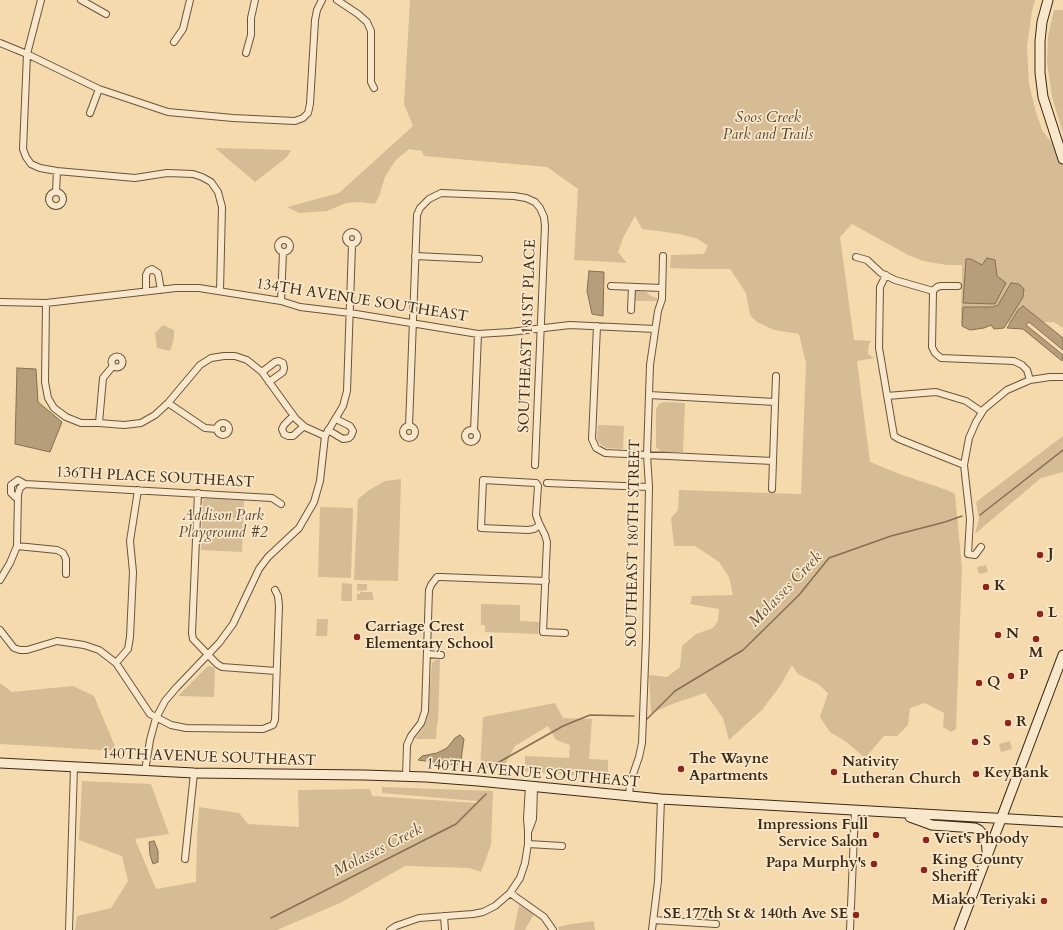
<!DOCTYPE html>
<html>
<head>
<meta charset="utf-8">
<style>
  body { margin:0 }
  canvas { display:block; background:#f5daae }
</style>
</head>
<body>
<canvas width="1063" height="930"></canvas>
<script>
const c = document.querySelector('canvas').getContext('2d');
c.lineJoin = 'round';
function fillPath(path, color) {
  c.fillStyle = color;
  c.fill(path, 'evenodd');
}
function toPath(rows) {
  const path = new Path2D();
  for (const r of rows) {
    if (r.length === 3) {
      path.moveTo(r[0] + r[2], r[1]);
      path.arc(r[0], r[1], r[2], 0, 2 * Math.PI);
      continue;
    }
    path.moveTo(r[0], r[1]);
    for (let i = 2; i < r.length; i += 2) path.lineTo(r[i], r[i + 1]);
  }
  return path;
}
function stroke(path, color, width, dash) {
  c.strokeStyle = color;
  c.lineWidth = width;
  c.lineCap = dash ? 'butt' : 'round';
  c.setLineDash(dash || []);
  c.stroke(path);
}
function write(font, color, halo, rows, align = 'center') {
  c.font = font + ' Cardo,serif';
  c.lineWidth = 3.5;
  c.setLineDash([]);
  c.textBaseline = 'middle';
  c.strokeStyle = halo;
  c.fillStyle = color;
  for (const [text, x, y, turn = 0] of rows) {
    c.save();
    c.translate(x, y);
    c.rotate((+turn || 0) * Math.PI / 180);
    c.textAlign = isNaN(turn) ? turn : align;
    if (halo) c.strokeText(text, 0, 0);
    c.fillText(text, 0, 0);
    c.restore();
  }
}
fillPath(toPath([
  [410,0,1035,0,1032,11,1027,47,1029,84,1036,112,1042,130,1062,156,1063,160,1063,328,1054,322,961,324,962,265,947,265,923,261,908,255,852,224,840,237,854,340,871,341,869,344,868,351,868,354,874,358,857,361,870,462,902,475,947,490,955,494,962,568,956,729,951,732,943,727,944,713,925,703,910,708,908,725,897,736,884,736,865,758,845,741,830,732,820,717,828,693,818,684,798,674,792,665,780,686,762,710,729,740,723,718,705,693,675,703,651,713,649,675,667,677,680,667,682,646,696,634,713,628,718,621,719,609,690,604,692,596,733,595,729,577,719,562,695,546,674,546,671,518,678,510,679,490,801,494,806,363,799,334,774,330,757,322,750,315,746,293,730,269,698,269,670,268,671,255,704,254,708,246,698,239,680,234,642,229,635,216,624,236,618,252,627,263,574,260,578,189,547,167,424,156,422,151,409,149,395,161,385,177,379,196,375,204,359,202,346,203,327,211,299,213,287,207,339,193,413,126,404,104],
  [1054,10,1063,10,1063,133,1052,97,1047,62,1048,36],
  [215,148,291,150,287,157,255,182],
  [636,291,646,292,651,296,657,298,657,301,634,301,634,294],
  [163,325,174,330,174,339,170,351,157,348,155,333],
  [664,402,685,403,683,452,662,452,656,447,656,409,659,404],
  [598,425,624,426,623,449,606,448,600,444,597,439],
  [1063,436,1063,472,1041,478,975,534,979,518,976,502],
  [401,479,398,581,354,580,358,499,369,490,385,481],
  [207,498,244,500,242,552,201,550,203,500],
  [320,507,353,508,351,578,318,577],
  [986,565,988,572,979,574,977,567],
  [342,583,352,584,352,601,341,601],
  [357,584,367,584,367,590,358,591,357,590],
  [360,592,372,592,374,600,357,600,357,594,360,594],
  [481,604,520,605,520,621,539,622,538,634,485,632,485,625,481,625],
  [317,619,328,619,327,636,316,636],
  [440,659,438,723,437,723,436,739,415,739,423,728,428,715,432,663,435,660],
  [210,666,215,669,214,697,178,696,207,667],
  [0,683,12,692,73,686,94,696,117,751,0,744],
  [555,703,563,718,592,719,589,759,608,760,608,778,525,771,525,756,569,758,570,745,556,740,548,726,515,746,502,770,480,767,483,717],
  [1010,741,1012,749,1001,752,999,744],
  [82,781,151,784,169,834,135,839,156,889,196,882,197,836,199,807,239,813,248,824,299,827,298,790,370,789,372,796,477,803,477,801,382,793,382,787,493,791,491,845,481,872,469,868,405,866,340,903,277,930,75,930,77,916,111,908,128,881,122,856,79,840],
  [519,905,534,914,525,930,514,930],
  [594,921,595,930,559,930,558,927,571,924]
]), '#d6bc94');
const water = toPath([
  [987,258,995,260,997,276,1006,283,995,304,963,303,966,259,971,259,982,265,987,258],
  [589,271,604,272,603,316,592,314,587,291,589,271],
  [1011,283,1019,284,1024,289,1023,297,1004,328,994,329,991,325,984,328,970,330,962,326,963,307,993,307,998,305,1011,283],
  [1023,306,1063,338,1063,350,1029,322,1026,325,1063,355,1062,361,1023,329,1007,328,1018,310,1023,306],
  [17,368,36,369,38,402,62,422,50,452,15,444,17,368],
  [460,735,464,739,461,760,457,765,418,760,422,756,437,753,447,748,455,738,460,735],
  [154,841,158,851,158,862,153,864,150,855,149,842,154,841]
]);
fillPath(water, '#b69e7a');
stroke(water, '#856f52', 1);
stroke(toPath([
  [980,515,1063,450],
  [647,719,675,691,743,650,799,595,829,558,891,536,945,522,962,516],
  [492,766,563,726,590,715,634,716],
  [271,918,456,824,486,794]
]), '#856f52', 1.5);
const street = toPath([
  [41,0,27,54,23,149,26,157,31,164,40,168,57,171,135,178,167,173,193,174,202,177,211,182,218,192,222,207,220,291],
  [81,0,106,14],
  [337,0,358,14,367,22,371,31,371,82,374,88],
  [174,42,183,29,190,0],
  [0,43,27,54,99,89,168,112,233,118,295,121,303,118,308,113,310,104,315,20,317,10,322,0],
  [246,53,251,35,251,18,255,0],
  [90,113,99,89],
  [56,192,57,171],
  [56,199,7],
  [352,238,6],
  [284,246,6],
  [415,256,479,259],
  [856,257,867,260,881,273,895,280,933,291],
  [886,275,880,287,879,348,894,436,899,439,964,465],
  [611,286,662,288],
  [146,291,146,275,148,271,152,269,158,273,161,290],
  [933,291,932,347,935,353,941,358,1014,361,1022,365,1027,370,1030,380],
  [933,291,937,287,941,286,958,286],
  [281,301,283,252],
  [0,302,46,303,176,288,199,288,281,301,300,307,350,313,478,334,510,332,570,325,655,329],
  [46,303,45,382,48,398,54,408,66,417,81,423,99,423,124,425,141,423,155,415,168,403,200,365,211,358,224,356,235,356,247,360,262,372,296,419,305,427,325,436],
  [631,310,632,287],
  [597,326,592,439,596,448,605,453,773,461],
  [117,362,5.5],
  [262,372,275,362,279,361,283,363,284,368,283,372,269,382],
  [649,395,775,402],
  [887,396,936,392,966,401,982,412],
  [168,403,205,428,217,429],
  [293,416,284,425,282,429,284,434,288,436,293,436,304,426],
  [223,429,6],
  [99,423,103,378,113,366],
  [409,432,6],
  [409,426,417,215,420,208,429,199,441,193,514,196,526,198,535,202,540,208,544,217,545,226,535,465],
  [471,436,6],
  [328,430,343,439,349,438,351,436,353,431,350,426,336,419],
  [474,431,478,334],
  [547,483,649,487],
  [772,489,776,376],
  [198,493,192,633,193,639,217,664,222,667,276,671],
  [18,497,15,497,11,493,11,485,18,480,25,484],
  [540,525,534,529,528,530,481,528,483,480,536,483,538,486,536,515,539,523,545,535,547,542,543,632,565,633],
  [17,546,57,550,63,553,66,559,66,574],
  [981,547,975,555,968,554,970,519,964,465,969,438,976,422,984,409,1007,390,1030,380,1050,377,1063,377],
  [0,580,10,563,17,546,18,494,20,488,25,484,272,498,281,504],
  [0,630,14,648,20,650,27,650,57,641,84,645,99,650,116,663,150,714,171,725,186,728,263,729,273,725,275,720,279,606,278,596,275,590],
  [427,654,441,655],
  [116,663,128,649,130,637,133,572,130,541,138,490],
  [145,771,150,740,156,718,165,701,176,688,219,643,233,624,259,569,268,557,299,528,314,502,320,481,325,436,343,406,347,391,352,245],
  [406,777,407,745,411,736,421,723,425,711,429,590,431,585,437,577,441,577,546,581],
  [629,797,630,783,639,757,642,743,646,638,649,487,647,455,650,365,658,311,662,299,663,256],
  [529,830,533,819,534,787],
  [528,844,562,846],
  [185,859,194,773],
  [510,893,544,917,553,930],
  [444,916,445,930],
  [653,920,716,924],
  [69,930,74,767],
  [390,930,396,926,419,918,473,914,483,912,495,906,510,893,520,878,525,863,528,844,528,831,527,819,529,786],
  [652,930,658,881,661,799],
  [850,930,855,810]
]);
const secondary = toPath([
  [1048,0,1042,22,1040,41,1040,73,1043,97,1063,159],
  [0,763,194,773,364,775,426,777,478,781,661,799,1063,822],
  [910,817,932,825,975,828,979,830,986,838,987,851],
  [959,930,1063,655]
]);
stroke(street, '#6a553c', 8);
stroke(secondary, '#3c2916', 11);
stroke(street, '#f8e7ca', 6);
stroke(secondary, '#f8e7ca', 9);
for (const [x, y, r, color] of [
  [1040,555,4,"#8f2418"],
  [986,587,4,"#8f2418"],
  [1040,614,4,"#8f2418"],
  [998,635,4,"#8f2418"],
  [357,637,4,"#8f2418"],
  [1036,639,4,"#8f2418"],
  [1011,676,4,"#8f2418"],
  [979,683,4,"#8f2418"],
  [1008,723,4,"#8f2418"],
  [975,742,4,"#8f2418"],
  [681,769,4,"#8f2418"],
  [834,772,4,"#8f2418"],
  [976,774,4,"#8f2418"],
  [876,835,4,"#8f2418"],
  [926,840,4,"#8f2418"],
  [874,864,4,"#8f2418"],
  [924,870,4,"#8f2418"],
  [1044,901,4,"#8f2418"],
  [856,915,4,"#8f2418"]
]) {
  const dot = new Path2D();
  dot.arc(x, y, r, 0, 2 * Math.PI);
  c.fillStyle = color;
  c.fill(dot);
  stroke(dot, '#f8e7ca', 1.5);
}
write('italic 15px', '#5b462f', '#f8e7ca', [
  ["Soos Creek",768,119],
  ["Park and Trails",768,136],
  ["Addison Park",223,517],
  ["Playground #2",223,534]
]);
write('15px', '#3c2916', '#f8e7ca', [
  ["134TH AVENUE SOUTHEAST",362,301,9],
  ["SOUTHEAST 181ST PLACE",528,336,-88],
  ["136TH PLACE SOUTHEAST",155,478,3],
  ["SOUTHEAST 180TH STREET",634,543,-89],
  ["140TH AVENUE SOUTHEAST",209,758,2],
  ["140TH AVENUE SOUTHEAST",533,774,5]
]);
write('bold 15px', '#3c2916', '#f8e7ca', [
  ["J",1048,555],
  ["K",994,587],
  ["L",1048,614],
  ["Carriage Crest",365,628],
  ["Elementary School",365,645],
  ["N",1006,635],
  ["M",1036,654,"center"],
  ["P",1019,676],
  ["Q",987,683],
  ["R",1016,723],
  ["S",983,742],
  ["The Wayne",689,760],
  ["Apartments",689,777],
  ["Nativity",842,763],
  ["Lutheran Church",842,780],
  ["KeyBank",984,774],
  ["Impressions Full",868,826,"right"],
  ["Service Salon",868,843,"right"],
  ["Viet's Phoody",934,840],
  ["King County",932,861],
  ["Sheriff",932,878],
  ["Papa Murphy's",866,864,"right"],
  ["Miako Teriyaki",1036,901,"right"],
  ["SE 177th St & 140th Ave SE",848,915,"right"]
], 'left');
write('italic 16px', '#614c34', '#f8e7ca', [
  ["Molasses Creek",786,590,-46],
  ["Molasses Creek",378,851,-27]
]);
</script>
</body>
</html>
